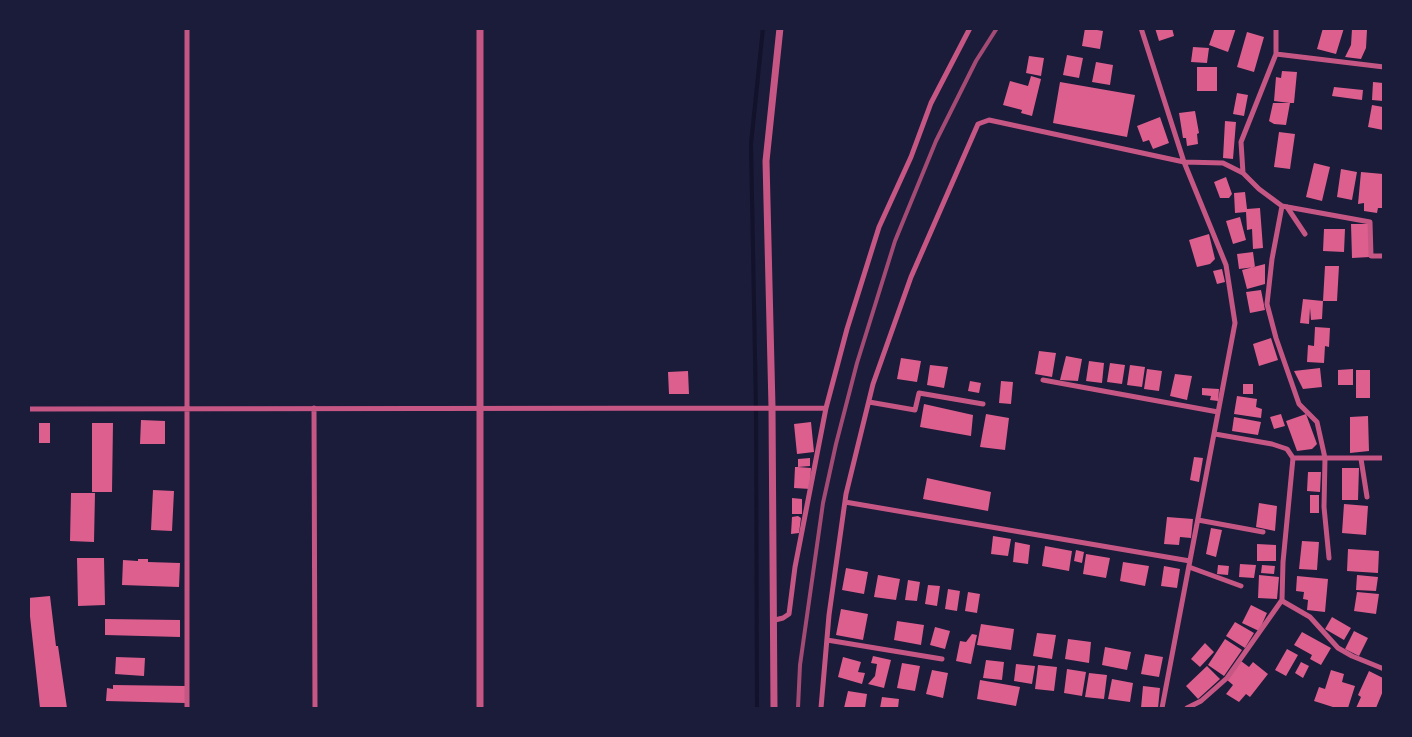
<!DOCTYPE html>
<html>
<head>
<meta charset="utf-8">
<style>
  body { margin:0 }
  #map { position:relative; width:1412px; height:737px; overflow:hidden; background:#1b1b3a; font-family:"DM Sans",sans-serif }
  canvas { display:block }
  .frame { position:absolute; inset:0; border:30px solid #1b1b3a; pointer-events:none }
</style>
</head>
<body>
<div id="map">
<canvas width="1412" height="737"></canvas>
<div class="frame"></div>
</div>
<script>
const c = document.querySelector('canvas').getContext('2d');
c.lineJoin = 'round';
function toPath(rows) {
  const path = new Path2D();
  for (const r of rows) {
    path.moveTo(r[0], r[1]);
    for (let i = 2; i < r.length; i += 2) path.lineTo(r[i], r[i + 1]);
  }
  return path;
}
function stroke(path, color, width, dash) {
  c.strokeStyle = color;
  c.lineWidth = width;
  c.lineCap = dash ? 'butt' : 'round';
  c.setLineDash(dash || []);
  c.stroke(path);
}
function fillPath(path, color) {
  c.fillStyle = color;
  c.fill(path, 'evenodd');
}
stroke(toPath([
  [757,708,756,409,751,144,763,28]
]), '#12122b', 4);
fillPath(toPath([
  [1085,28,1103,31,1100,49,1082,46],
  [1155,28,1172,28,1174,36,1159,41],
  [1215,28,1236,28,1228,52,1209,45],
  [1323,28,1344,28,1336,54,1317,49],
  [1352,29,1367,30,1366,48,1361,59,1345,57,1351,45],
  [1247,32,1264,37,1254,72,1237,67],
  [1193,47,1209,48,1207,63,1191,62],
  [1067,55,1083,58,1079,78,1063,75],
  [1029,56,1044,58,1041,76,1026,73],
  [1096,62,1113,65,1110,85,1092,82],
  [1197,67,1217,67,1217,91,1197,91],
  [1282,71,1297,72,1294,103,1290,103,1286,125,1274,124,1269,121,1273,103,1290,103,1274,101,1276,77,1281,78],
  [1031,76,1041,79,1032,116,1021,113,1022,110,1003,105,1010,81,1028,86],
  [1060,82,1135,95,1127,137,1053,123],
  [1373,82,1383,83,1383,101,1372,100],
  [1334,87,1363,90,1362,100,1332,96],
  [1237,93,1248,95,1244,116,1233,114],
  [1372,105,1383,107,1383,130,1368,127],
  [1195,111,1199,133,1197,134,1198,144,1187,146,1186,138,1183,138,1179,113],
  [1160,117,1169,143,1153,149,1149,140,1143,142,1137,126],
  [1225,121,1236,122,1233,159,1223,158],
  [1279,132,1295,134,1290,169,1274,167],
  [1314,163,1330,167,1322,201,1306,197],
  [1341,169,1357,172,1352,200,1337,197],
  [1361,172,1383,174,1382,208,1378,208,1377,213,1364,211,1364,203,1358,204],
  [1226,177,1232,194,1229,198,1220,198,1214,182],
  [1245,192,1247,209,1260,208,1263,248,1253,249,1252,229,1247,230,1246,212,1235,213,1234,193],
  [1240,217,1246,240,1233,244,1226,221],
  [1351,224,1369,224,1370,257,1352,258],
  [1324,229,1345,229,1344,252,1323,251],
  [1209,234,1215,259,1210,264,1197,267,1189,240],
  [1253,252,1255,267,1239,269,1237,254],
  [1265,264,1265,284,1247,289,1242,270],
  [1325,266,1339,266,1337,301,1323,301],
  [1222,269,1225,282,1217,284,1213,271],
  [1261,290,1265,310,1250,313,1246,292],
  [1303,299,1323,301,1322,319,1311,320,1310,308,1309,324,1300,323],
  [1315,327,1330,328,1329,347,1325,346,1324,363,1307,362,1308,345,1314,346],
  [1271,338,1278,360,1259,366,1253,344],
  [1039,351,1056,353,1052,377,1035,374],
  [1066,356,1082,359,1078,381,1060,380],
  [901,358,921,361,917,382,897,379],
  [1089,361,1104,363,1102,383,1086,381],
  [1110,363,1125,365,1122,384,1107,382],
  [930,365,948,367,944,388,927,385],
  [1130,365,1145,367,1142,387,1127,385],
  [1320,368,1322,387,1303,389,1294,371],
  [1147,369,1162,371,1159,391,1144,389],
  [1353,369,1353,385,1338,385,1338,370],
  [1356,370,1370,370,1370,398,1356,398],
  [688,371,689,394,669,394,668,372],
  [1175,374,1192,376,1187,400,1170,396],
  [970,381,981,383,979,393,968,391],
  [1001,381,1013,382,1011,404,999,403],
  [1243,384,1253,384,1253,394,1243,394],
  [1202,388,1219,389,1218,401,1210,400,1211,396,1202,395],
  [1237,396,1257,399,1256,407,1262,409,1261,418,1234,414],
  [924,404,973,415,971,436,920,427],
  [986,414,1009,418,1005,450,980,447],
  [1281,414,1285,426,1274,429,1270,417],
  [1306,414,1317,444,1312,449,1297,451,1286,421],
  [1368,416,1369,451,1350,453,1350,417],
  [1234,417,1261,422,1258,435,1232,431],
  [141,420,165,421,165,444,140,444],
  [811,422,814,452,797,454,794,424],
  [39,423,50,423,50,443,39,443],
  [92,423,113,423,112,492,92,492],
  [1194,457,1203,458,1199,482,1190,480],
  [810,458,810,466,798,467,811,468,810,489,794,488,795,467,798,467,798,459],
  [1342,468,1359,468,1358,500,1342,500],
  [1308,472,1321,472,1320,492,1307,491],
  [927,478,991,492,988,511,923,499],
  [153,490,174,491,172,531,151,530],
  [71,493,95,493,94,542,70,541],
  [1310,495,1319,495,1319,513,1310,513],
  [792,498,802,499,802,514,792,514],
  [1259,503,1277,506,1275,531,1256,527],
  [1344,504,1368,506,1366,535,1342,533],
  [798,516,801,518,799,533,791,534,792,517],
  [1167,517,1193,519,1191,538,1180,537,1179,545,1164,544],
  [1211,528,1222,530,1216,557,1206,554],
  [993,536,1011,539,1008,556,991,554],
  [1302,541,1319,542,1317,570,1299,569],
  [1015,542,1030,545,1028,564,1013,562],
  [1257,544,1276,545,1276,561,1257,561],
  [1045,546,1072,551,1069,571,1042,566],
  [1348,549,1379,551,1378,573,1347,571],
  [1076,550,1084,552,1082,563,1074,561],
  [1086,554,1110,558,1106,578,1083,574],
  [77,558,104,558,105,605,78,606],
  [138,559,148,559,148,562,180,563,179,587,122,585,123,560,138,561],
  [1123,562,1149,566,1145,586,1120,581],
  [1240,564,1256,565,1254,578,1239,577],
  [1218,565,1229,566,1228,575,1217,574],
  [1262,565,1275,566,1274,574,1261,573],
  [1164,566,1180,569,1177,588,1161,586],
  [846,568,868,572,864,594,842,590],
  [878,575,900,579,896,600,874,597],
  [1259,575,1279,577,1277,599,1258,598],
  [1357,575,1378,577,1376,591,1356,590],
  [1297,576,1328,579,1325,612,1307,610,1308,600,1303,599,1304,592,1296,591],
  [908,580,920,582,917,601,905,600],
  [928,585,940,586,937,606,925,604],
  [948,589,960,591,957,611,945,609],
  [968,592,980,594,977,613,965,611],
  [1357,592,1379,594,1376,614,1354,611],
  [50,596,56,646,58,646,67,708,40,708,28,598],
  [1251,605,1267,613,1259,631,1242,623],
  [841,609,868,614,863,640,836,635],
  [1332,617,1351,628,1344,640,1325,629],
  [105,619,180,620,180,637,105,635],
  [897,621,924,625,921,645,894,640],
  [1235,622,1254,633,1245,648,1226,636],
  [981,624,1014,629,1011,650,977,645],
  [935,627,950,631,945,649,930,645],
  [1354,631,1368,638,1359,656,1345,649],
  [1302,632,1331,648,1321,665,1310,659,1312,655,1294,645],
  [1037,633,1056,635,1052,659,1033,656],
  [972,634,977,635,971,664,956,661,960,641,966,642],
  [1068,639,1091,642,1089,663,1065,659],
  [1225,639,1242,650,1224,676,1208,665],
  [1205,643,1214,652,1200,667,1191,659],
  [1105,647,1131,652,1127,670,1102,665],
  [1287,649,1298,655,1286,676,1275,670],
  [1145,654,1163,657,1159,677,1141,674],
  [873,656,891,660,884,688,868,684,875,676,877,664,871,663],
  [116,657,145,658,144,676,115,674],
  [843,657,861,662,858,672,865,673,862,684,838,677],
  [986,660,1004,662,1002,680,983,678],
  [1241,661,1249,667,1253,662,1268,674,1250,697,1246,694,1239,702,1226,694,1233,685,1226,679],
  [1301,662,1309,666,1303,678,1295,673],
  [902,663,920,666,915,691,897,688],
  [1016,664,1035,666,1032,684,1014,681],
  [1038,665,1057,667,1054,691,1035,689],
  [1207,666,1220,679,1198,699,1186,686],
  [1067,669,1086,672,1082,696,1064,693],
  [932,670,948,673,943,698,926,694],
  [1331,670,1344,674,1342,682,1355,686,1348,708,1336,708,1314,701,1319,687,1325,689],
  [1369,671,1383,678,1383,691,1376,708,1356,708,1361,697,1358,695],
  [1089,673,1107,675,1104,699,1085,697],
  [1112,679,1133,683,1130,702,1108,699],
  [980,680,1020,687,1016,706,977,699],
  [113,685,185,686,185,703,106,701,107,688,113,689],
  [1143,686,1160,688,1158,708,1141,708],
  [848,691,867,694,865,708,844,708],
  [882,697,899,699,898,708,880,708]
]), '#dd5f8e');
stroke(toPath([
  [1141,28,1184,162,1226,265,1235,323,1162,708],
  [1276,54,1384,67],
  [1243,173,1241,142,1276,54,1276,28],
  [1282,206,1272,259,1267,304,1276,338,1299,404,1317,422,1325,458,1324,507,1329,558],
  [1287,207,1305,234],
  [1043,380,1218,412],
  [869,402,915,410,919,393,983,404],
  [314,408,315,708],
  [28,409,826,408],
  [1215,434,1272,444,1287,449,1293,458,1283,562,1282,600,1284,602,1310,617,1338,648,1352,656,1384,669],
  [1293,458,1384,458],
  [1361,459,1367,497],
  [845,502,1190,561],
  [1198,520,1263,532],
  [1189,567,1241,586],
  [775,620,783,618,789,614,795,567,826,408,847,329,879,227,911,157,931,103,970,28],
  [827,640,942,659],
  [187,708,187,28],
  [821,708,829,615,846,494,873,384,911,277,978,124,989,120,1184,162,1223,163,1243,173,1259,189,1282,206,1370,222,1371,256,1384,256],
  [1187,708,1201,701,1227,678,1282,600]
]), '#c65784', 5);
stroke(toPath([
  [480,28,480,708],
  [774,708,772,407,766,161,780,28]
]), '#c65784', 7);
stroke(toPath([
  [798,708,800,665,823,503,836,444,857,363,895,241,936,141,976,61,997,28]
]), '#a44b75', 4);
</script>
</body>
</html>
